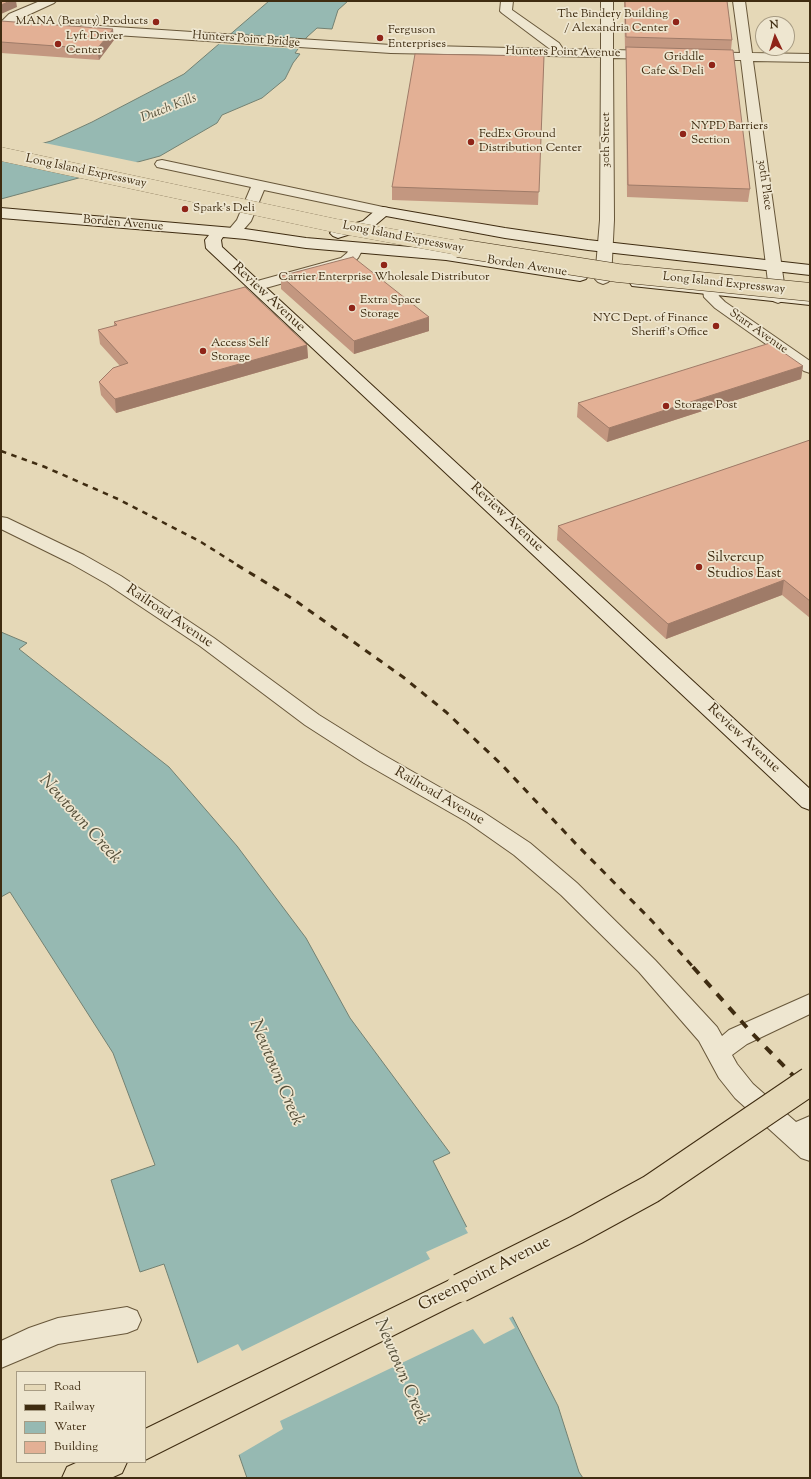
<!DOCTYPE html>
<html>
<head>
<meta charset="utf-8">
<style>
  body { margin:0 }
  #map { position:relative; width:811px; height:1479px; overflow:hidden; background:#e5d8b7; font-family:"Sorts Mill Goudy",serif }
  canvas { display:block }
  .frame { position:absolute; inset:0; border:2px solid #3f2c11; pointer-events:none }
  .legend { position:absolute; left:16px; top:1371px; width:130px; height:92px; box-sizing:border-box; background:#eee6d0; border:1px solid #a89c84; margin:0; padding:5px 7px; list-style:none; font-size:12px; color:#3f2c11 }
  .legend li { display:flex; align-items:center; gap:8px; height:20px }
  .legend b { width:20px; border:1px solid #a89c84 }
  .north { position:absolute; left:755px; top:16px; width:40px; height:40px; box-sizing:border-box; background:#eee6d0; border:1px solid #a89c84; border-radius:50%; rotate:356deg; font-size:11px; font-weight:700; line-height:16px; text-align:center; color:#3f2c11 }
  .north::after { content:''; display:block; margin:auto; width:14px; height:18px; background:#8f2418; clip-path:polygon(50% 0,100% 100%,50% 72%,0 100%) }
</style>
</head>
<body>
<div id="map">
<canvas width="811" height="1479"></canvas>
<div class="frame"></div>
<ul class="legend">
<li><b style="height:5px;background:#e5d8b7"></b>Road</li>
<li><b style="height:5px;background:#3f2c11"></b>Railway</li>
<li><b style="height:11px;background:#96b9b2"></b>Water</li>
<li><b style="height:11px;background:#e3b095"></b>Building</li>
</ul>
<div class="north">N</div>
</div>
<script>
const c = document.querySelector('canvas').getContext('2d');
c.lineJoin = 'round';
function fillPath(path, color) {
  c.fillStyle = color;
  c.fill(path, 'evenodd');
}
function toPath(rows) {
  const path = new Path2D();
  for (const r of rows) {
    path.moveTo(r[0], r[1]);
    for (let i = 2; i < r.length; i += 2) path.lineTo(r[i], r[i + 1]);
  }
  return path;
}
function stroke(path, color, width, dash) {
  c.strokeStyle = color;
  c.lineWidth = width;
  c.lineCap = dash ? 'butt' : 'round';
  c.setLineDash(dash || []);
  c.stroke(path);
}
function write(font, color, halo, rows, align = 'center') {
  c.font = font + ' "Sorts Mill Goudy",serif';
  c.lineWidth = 3.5;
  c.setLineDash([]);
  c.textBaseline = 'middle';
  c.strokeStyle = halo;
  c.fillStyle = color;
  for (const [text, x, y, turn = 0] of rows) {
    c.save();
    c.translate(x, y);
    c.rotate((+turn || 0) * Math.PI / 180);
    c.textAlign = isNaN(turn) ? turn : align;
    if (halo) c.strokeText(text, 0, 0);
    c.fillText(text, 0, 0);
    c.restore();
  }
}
const water = toPath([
  [269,1,348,1,338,10,332,29,317,28,307,37,295,53,300,54,293,63,285,79,262,98,222,115,217,123,160,156,1,199,1,155,51,141,92,122,184,74,269,1],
  [1,632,27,643,19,649,169,767,237,846,306,938,350,1018,450,1153,433,1161,558,1406,579,1472,583,1478,247,1478,239,1455,200,1369,164,1264,140,1272,111,1180,155,1165,113,1053,10,892,1,897,1,632]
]);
fillPath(water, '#96b9b2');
stroke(water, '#738172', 1);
fillPath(toPath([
  [227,34,308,40,300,49,216,44],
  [40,142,141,163,85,178,1,153],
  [468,1226,514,1316,509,1318,515,1328,484,1344,473,1329,280,1421,283,1429,237,1456,196,1364,238,1344,242,1351,430,1259,426,1252,468,1233,465,1228]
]), '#e5d8b7');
const minor = toPath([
  [40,1,56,1,54,3,17,20,5,32,1,33,1,22,9,14,40,1],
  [501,1,513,1,512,10,559,43,563,49,601,50,601,1,613,1,613,50,653,51,657,52,659,55,657,58,653,59,613,58,614,220,611,279,608,282,603,284,598,282,595,279,600,220,601,57,391,53,85,33,81,32,79,29,81,26,85,25,391,45,550,49,502,13,500,11,501,1],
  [733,1,745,1,752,53,810,54,810,62,753,61,786,298,783,301,778,303,773,301,770,298,741,60,705,60,701,59,699,56,701,53,705,52,740,53,733,1],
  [162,160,383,207,388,208,390,211,388,214,383,215,264,190,251,221,238,236,233,237,228,236,226,233,237,220,251,187,157,167,155,164,157,161,162,160],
  [357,243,362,244,364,247,358,258,351,264,255,291,250,289,247,286,250,283,341,258,347,253,352,244,357,243],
  [711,286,716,288,719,296,725,302,810,361,810,373,804,371,715,308,704,297,703,291,706,288,711,286],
  [1,517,7,518,84,555,121,576,214,638,319,715,380,753,483,812,530,843,577,883,655,960,717,1027,722,1036,729,1030,810,994,810,1014,747,1044,732,1055,737,1064,753,1084,796,1122,810,1116,810,1161,801,1158,735,1098,719,1078,699,1041,639,972,561,895,514,855,467,822,364,763,305,725,200,646,107,584,70,563,1,529,1,517],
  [127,1307,137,1311,141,1320,137,1329,127,1333,58,1344,1,1368,1,1341,29,1328,58,1318,127,1307]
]);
const secondary = toPath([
  [383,207,505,228,588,240,810,265,810,275,588,250,505,238,386,216,373,227,338,238,333,236,330,233,333,230,363,221,378,208,383,207],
  [1,208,245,229,306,238,446,250,586,273,588,276,586,279,580,281,446,260,306,248,245,239,223,237,221,240,222,247,810,789,810,810,802,807,209,251,206,248,205,240,209,235,1,218,1,208],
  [638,278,810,295,810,305,632,286,630,283,632,280,638,278]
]);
const primary = toPath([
  [460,1275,470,1279,475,1288,470,1297,145,1460,145,1429,460,1275],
  [78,1462,127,1462,122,1473,111,1478,62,1478,67,1467,78,1462]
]);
stroke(minor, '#68573a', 2);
stroke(secondary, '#3f2c11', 2);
stroke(primary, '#3f2c11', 2);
fillPath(minor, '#eee6d0');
fillPath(secondary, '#eee6d0');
fillPath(primary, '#e5d8b7');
stroke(toPath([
  [1,451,45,467,118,499,201,542,239,566]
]), '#3f2c11', 2.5, [5.5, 5.5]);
stroke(toPath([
  [237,565,293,599,403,677,446,712,501,764,576,844,652,921,694,968]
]), '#3f2c11', 3, [7, 7]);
stroke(toPath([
  [693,967,750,1031,810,1093]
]), '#3f2c11', 4, [9, 9]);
const primaryBridge = toPath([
  [460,1288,576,1230,651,1189,810,1081]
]);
const motorwayBridgeFar1 = toPath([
  [1,154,337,226,464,249]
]);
const motorwayBridge = toPath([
  [458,248,618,273,810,292]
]);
stroke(primaryBridge, '#3f2c11', 30, []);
stroke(motorwayBridgeFar1, '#3f2c11', 14, []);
stroke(motorwayBridge, '#3f2c11', 19, []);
stroke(primaryBridge, '#e5d8b7', 28);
stroke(motorwayBridgeFar1, '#e5d8b7', 14);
stroke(motorwayBridge, '#e5d8b7', 18);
fillPath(toPath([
  [624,1,727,1,732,40,731,50,750,189,748,202,627,197,626,59,626,49,625,49],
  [1,21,114,40,99,60,1,53],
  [544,56,538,205,392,200,392,187],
  [281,276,429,331,354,354,281,289],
  [114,322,307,345,308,358,116,413,101,395,99,382,120,366,100,344,98,330,114,326],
  [803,366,801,379,607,442,577,417,578,403],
  [810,440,810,618,782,595,666,639,557,540,558,526]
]), '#c39780');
fillPath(toPath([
  [10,1,16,1,17,7,1,14,1,5],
  [113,29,114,40,99,60,97,49],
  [429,317,429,331,354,354,354,341],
  [307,345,308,358,116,413,115,399],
  [803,366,801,379,607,442,609,428],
  [784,580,782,595,666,639,668,624]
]), '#9f7b68');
const building = toPath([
  [1,1,10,1,1,5,1,1],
  [625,1,727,1,732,40,626,37,625,1],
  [1,21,113,29,97,49,1,42,1,21],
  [626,47,733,50,750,189,628,185,626,47],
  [415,54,544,56,539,192,392,187,415,54],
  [353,257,429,317,354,341,281,276,353,257],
  [245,287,307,345,115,399,99,382,113,368,128,363,98,330,117,325,114,322,245,287],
  [770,343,803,366,609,428,578,403,770,343],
  [810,440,810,601,784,580,668,624,558,526,810,440]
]);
fillPath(building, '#e3b095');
stroke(building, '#9f7b68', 1);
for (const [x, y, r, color] of [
  [156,22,4,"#8f2418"],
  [676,22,4,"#8f2418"],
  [380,38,4,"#8f2418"],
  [58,44,4,"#8f2418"],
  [712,65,4,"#8f2418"],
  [683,134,4,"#8f2418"],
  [471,142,4,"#8f2418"],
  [185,209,4,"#8f2418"],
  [384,265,4,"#8f2418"],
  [352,308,4,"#8f2418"],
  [716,326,4,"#8f2418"],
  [203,351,4,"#8f2418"],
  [666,406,4,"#8f2418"],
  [699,567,4,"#8f2418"]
]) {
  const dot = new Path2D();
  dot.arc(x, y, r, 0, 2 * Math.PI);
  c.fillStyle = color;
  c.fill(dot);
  stroke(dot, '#eee6d0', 1.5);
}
write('12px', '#3f2c11', '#eee6d0', [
  ["The Bindery Building",668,15,"right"],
  ["/ Alexandria Center",668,29,"right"],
  ["MANA (Beauty) Products",148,22,"right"],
  ["Ferguson",388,31],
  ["Enterprises",388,45],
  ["Lyft Driver",66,37],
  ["Center",66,51],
  ["Griddle",704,58,"right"],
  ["Cafe & Deli",704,72,"right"],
  ["NYPD Barriers",691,127],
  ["Section",691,141],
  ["FedEx Ground",479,135],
  ["Distribution Center",479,149],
  ["Spark's Deli",193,209],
  ["Carrier Enterprise Wholesale Distributor",384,278,"center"],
  ["Extra Space",360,301],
  ["Storage",360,315],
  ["NYC Dept. of Finance",708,319,"right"],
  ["Sheriff's Office",708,333,"right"],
  ["Access Self",211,344],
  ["Storage",211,358],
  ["Storage Post",674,406]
], 'left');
write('12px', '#3f2c11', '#eee6d0', [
  ["Hunters Point Bridge",246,40,4],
  ["Hunters Point Avenue",563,53,1],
  ["30th Street",607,140,-90],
  ["Long Island Expressway",86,172,12],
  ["30th Place",764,185,82],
  ["Borden Avenue",123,224,5],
  ["Long Island Expressway",403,238,11],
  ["Borden Avenue",527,267,9],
  ["Long Island Expressway",724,284,6],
  ["Starr Avenue",758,332,35]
]);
write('italic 13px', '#554f39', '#eee6d0', [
  ["Dutch Kills",169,109,-21]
]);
write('14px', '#3f2c11', '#eee6d0', [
  ["Review Avenue",268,298,43],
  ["Review Avenue",506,518,43],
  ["Railroad Avenue",169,617,34],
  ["Review Avenue",743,739,43],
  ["Railroad Avenue",439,797,30]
]);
write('14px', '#3f2c11', '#eee6d0', [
  ["Silvercup",707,559],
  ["Studios East",707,575]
], 'left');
write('17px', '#3f2c11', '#eee6d0', [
  ["Greenpoint Avenue",485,1275,-27]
]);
write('italic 18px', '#554f39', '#eee6d0', [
  ["Newtown Creek",79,820,48],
  ["Newtown Creek",275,1073,67],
  ["Newtown Creek",400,1372,67]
]);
</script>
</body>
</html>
